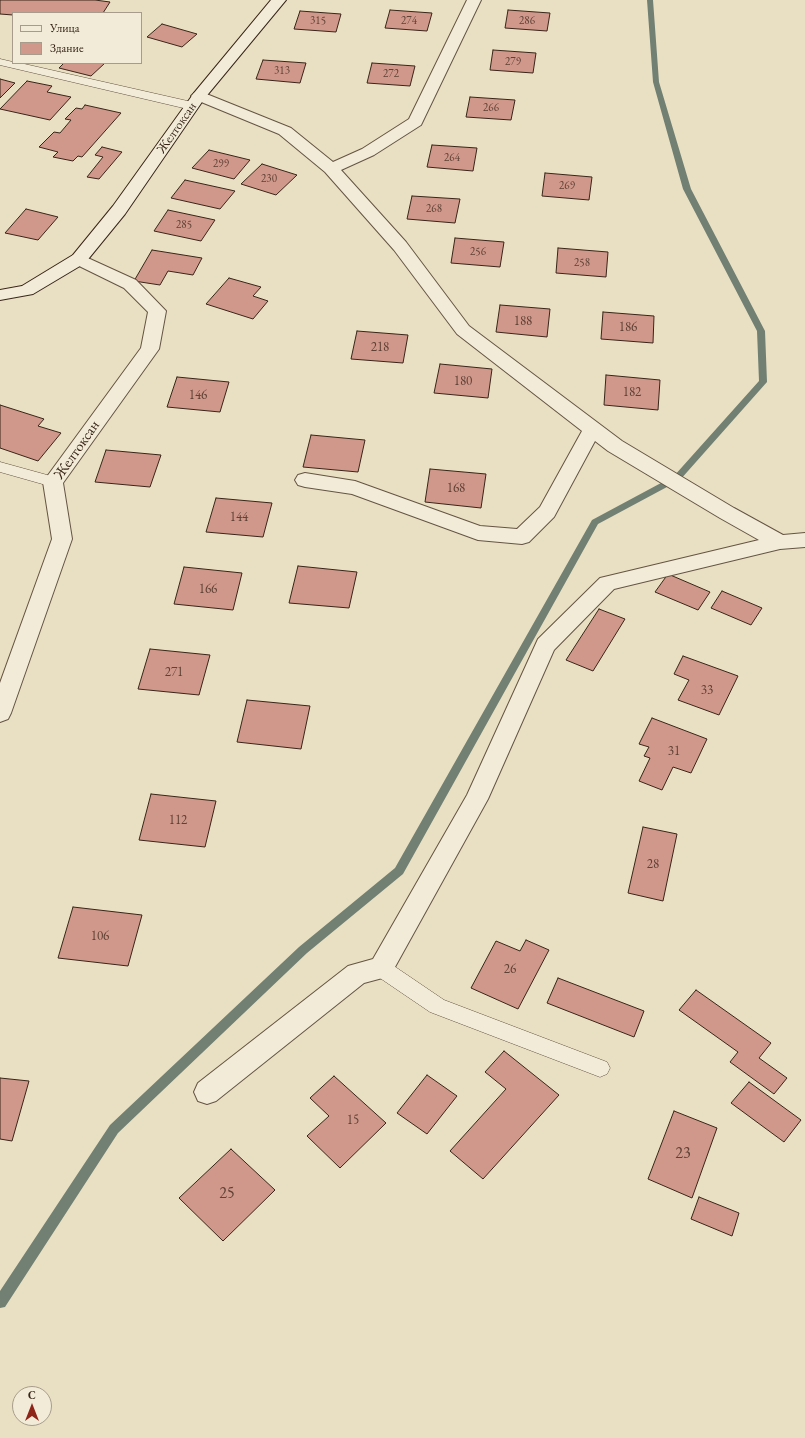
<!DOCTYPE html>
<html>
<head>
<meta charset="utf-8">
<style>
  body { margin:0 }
  #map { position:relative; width:805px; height:1438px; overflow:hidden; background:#e9e0c3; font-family:"EB Garamond",serif }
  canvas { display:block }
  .legend { position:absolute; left:12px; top:12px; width:130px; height:52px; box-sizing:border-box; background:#f1ebd8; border:1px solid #a79c8b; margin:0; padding:5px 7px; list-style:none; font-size:12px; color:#392518 }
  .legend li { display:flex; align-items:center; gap:8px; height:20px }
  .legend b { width:20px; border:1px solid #a79c8b }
  .north { position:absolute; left:12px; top:1386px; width:40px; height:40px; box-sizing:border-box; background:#f1ebd8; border:1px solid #a79c8b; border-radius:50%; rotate:0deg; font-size:11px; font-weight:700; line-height:16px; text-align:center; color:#392518 }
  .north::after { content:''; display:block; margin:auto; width:14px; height:18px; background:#8f2418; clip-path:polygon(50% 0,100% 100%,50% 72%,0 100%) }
</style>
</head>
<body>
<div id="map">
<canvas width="805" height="1438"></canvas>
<ul class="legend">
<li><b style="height:5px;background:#f1ebd8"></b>Улица</li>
<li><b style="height:11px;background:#d0978b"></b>Здание</li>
</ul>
<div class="north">С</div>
</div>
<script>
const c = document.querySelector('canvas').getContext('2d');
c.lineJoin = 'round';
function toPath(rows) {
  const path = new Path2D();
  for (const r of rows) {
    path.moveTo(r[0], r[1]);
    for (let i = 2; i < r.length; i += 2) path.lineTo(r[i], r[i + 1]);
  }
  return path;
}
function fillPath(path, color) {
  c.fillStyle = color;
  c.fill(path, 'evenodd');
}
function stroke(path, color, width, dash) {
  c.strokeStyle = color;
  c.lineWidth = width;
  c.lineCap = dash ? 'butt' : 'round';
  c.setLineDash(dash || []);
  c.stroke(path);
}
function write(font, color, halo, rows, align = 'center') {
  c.font = font + ' "EB Garamond",serif';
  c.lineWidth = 3;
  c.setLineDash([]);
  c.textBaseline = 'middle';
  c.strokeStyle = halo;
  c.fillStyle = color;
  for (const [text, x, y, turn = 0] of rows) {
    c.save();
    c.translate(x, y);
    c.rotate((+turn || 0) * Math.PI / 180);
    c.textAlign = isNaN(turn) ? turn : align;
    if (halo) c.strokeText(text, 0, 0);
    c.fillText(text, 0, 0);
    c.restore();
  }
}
fillPath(toPath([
  [647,0,653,0,659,82,691,189,765,331,767,382,680,480,598,524,403,874,307,953,118,1133,5,1307,0,1308,0,1291,110,1125,299,947,395,868,592,520,674,476,759,381,757,331,683,189,653,82,647,0]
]), '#718073');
const building = toPath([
  [0,0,95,0,110,2,103,13,13,13,13,15,0,14,0,0],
  [390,10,432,13,427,31,385,28,390,10],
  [508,10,550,13,547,31,505,28,508,10],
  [300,11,341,14,336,32,294,29,300,11],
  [162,24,197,34,182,47,147,37,162,24],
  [493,50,536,53,533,73,490,70,493,50],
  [263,60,306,63,300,83,256,79,263,60],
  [64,63,105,63,91,76,59,68,64,63],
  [372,63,415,66,410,86,367,83,372,63],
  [0,79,15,83,0,98,0,79],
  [27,81,52,86,47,92,71,97,50,120,0,109,27,81],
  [470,97,515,100,511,120,466,117,470,97],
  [85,105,121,113,82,157,78,156,73,161,53,157,58,152,39,147,54,132,60,133,71,120,65,119,76,108,82,109,85,105],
  [432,145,477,148,473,171,427,167,432,145],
  [102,147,122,152,99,179,87,177,103,157,95,155,102,147],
  [209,150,250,160,234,179,192,168,209,150],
  [262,164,297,175,276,195,241,184,262,164],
  [545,173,592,177,589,200,542,196,545,173],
  [185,180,235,191,220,209,171,198,185,180],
  [412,196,460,199,455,223,407,219,412,196],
  [26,209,58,217,38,240,5,233,26,209],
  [168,210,215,220,201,241,154,231,168,210],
  [455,238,504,242,500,267,451,263,455,238],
  [558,248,608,252,606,277,556,273,558,248],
  [152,250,202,258,193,275,168,271,160,285,134,281,152,250],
  [229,278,261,287,253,296,268,301,253,319,206,304,229,278],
  [500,305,550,309,547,337,496,332,500,305],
  [603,312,654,316,653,343,601,339,603,312],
  [357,331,408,335,403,363,351,359,357,331],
  [440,364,492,369,488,398,434,393,440,364],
  [606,375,660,380,658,410,604,405,606,375],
  [177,377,229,382,220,412,167,407,177,377],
  [0,405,44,419,38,426,61,433,38,461,0,448,0,405],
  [311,435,365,440,358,472,303,467,311,435],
  [106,450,161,455,150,487,95,482,106,450],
  [430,469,486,474,481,508,425,502,430,469],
  [216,498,272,503,263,537,206,532,216,498],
  [298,566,357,572,349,608,289,603,298,566],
  [184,567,242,573,233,610,174,604,184,567],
  [668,574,710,592,698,610,655,592,668,574],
  [722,591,762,608,751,625,711,608,722,591],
  [599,609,625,619,593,671,566,660,599,609],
  [150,649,210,655,199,695,138,689,150,649],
  [683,656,738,676,719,715,678,700,689,680,674,674,683,656],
  [247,700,310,706,301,749,237,742,247,700],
  [652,718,707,739,691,773,673,767,662,790,639,781,650,758,644,756,649,747,639,744,652,718],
  [151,794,216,801,205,847,139,840,151,794],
  [643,827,677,834,663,901,628,893,643,827],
  [73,907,142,915,128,966,58,958,73,907],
  [526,940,549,950,518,1009,471,988,496,941,520,951,526,940],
  [558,978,644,1011,634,1037,547,1003,558,978],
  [696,990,771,1043,759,1058,787,1078,774,1094,730,1062,738,1052,679,1010,696,990],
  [504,1051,559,1095,483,1179,450,1151,506,1089,485,1072,504,1051],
  [427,1075,457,1096,427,1134,397,1113,427,1075],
  [334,1076,386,1123,340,1168,307,1136,329,1116,310,1098,334,1076],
  [0,1078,29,1081,12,1141,0,1139,0,1078],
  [749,1082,801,1120,784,1142,731,1103,749,1082],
  [674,1111,717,1128,692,1198,648,1179,674,1111],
  [231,1149,275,1190,223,1241,179,1198,231,1149],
  [699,1197,739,1213,732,1236,691,1219,699,1197]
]);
fillPath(building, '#d0978b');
stroke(building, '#392518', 1);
const lane = toPath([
  [0,59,13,62,13,63,20,63,192,102,196,103,198,106,196,109,192,110,0,65,0,59],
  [0,462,58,478,61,482,58,486,53,487,0,472,0,462],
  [381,960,388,962,444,1000,607,1062,610,1068,607,1074,600,1077,430,1012,374,974,371,968,374,962,381,960]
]);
const street = toPath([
  [467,0,481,0,421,125,374,155,341,170,406,242,469,326,622,441,734,508,783,535,805,533,805,547,780,549,614,589,554,650,488,799,390,976,364,983,216,1101,207,1104,198,1101,194,1092,198,1083,348,966,373,959,467,795,538,639,600,578,759,540,720,518,608,451,595,441,554,517,529,542,522,544,478,540,352,494,305,487,298,485,295,480,298,475,305,473,355,481,480,526,517,529,540,507,582,431,457,334,394,250,325,172,279,134,194,99,191,96,194,93,199,91,204,93,291,128,333,162,362,149,409,119,467,0],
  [79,254,136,280,166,311,159,349,63,483,72,539,11,713,8,719,0,722,0,683,52,539,43,482,141,348,148,312,124,288,73,263,70,259,73,255,79,254]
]);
const secondary = toPath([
  [271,0,286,0,204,99,125,214,85,263,33,294,0,300,0,290,22,286,73,255,113,206,194,93,271,0]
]);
stroke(lane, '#655443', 1);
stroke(street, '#655443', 2);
stroke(secondary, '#392518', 2);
fillPath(lane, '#f1ebd8');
fillPath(street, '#f1ebd8');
fillPath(secondary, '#f1ebd8');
write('11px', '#5f4235', null, [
  ["315",318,21],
  ["274",409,21],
  ["286",527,21],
  ["279",513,62],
  ["313",282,71],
  ["272",391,74],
  ["266",491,108],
  ["264",452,158],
  ["299",221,164],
  ["230",269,179],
  ["269",567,186],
  ["268",434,209],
  ["285",184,225],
  ["256",478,252],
  ["258",582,263]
]);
write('13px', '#392518', '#f1ebd8', [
  ["Желтоксан",177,128,-55]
]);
write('13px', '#5f4235', null, [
  ["188",523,321],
  ["186",628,327],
  ["218",380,347],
  ["180",463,381],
  ["182",632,392],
  ["146",198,395],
  ["168",456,488],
  ["144",239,517],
  ["166",208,589],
  ["271",174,672],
  ["33",707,690],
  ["31",674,751],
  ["112",178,820],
  ["28",653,864],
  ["106",100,936],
  ["26",510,969],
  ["15",353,1120]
]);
write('15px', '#392518', '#f1ebd8', [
  ["Желтоксан",77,450,-55]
]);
write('16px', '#5f4235', null, [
  ["23",683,1154],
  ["25",227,1194]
]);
</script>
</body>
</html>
